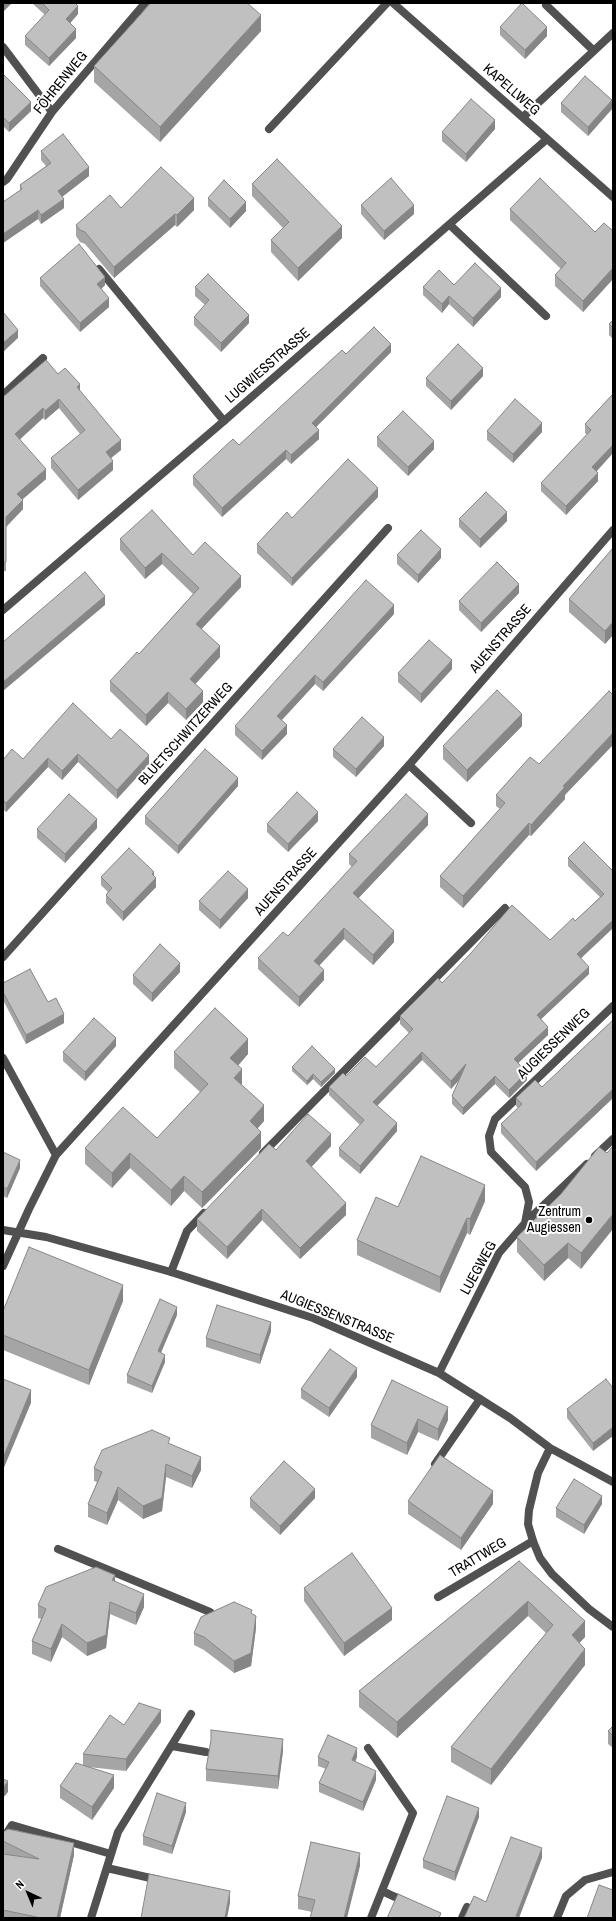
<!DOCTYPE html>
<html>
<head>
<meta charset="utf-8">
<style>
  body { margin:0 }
  #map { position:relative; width:616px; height:1921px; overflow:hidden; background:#fff; font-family:"Archivo Narrow",sans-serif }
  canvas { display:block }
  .frame { position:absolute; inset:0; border:4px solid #000; pointer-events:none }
  .north { position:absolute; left:8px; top:1873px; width:40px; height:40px; -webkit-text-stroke:3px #fff; paint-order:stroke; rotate:316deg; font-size:11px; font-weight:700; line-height:16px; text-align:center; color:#000 }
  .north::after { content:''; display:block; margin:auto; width:14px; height:18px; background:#000; clip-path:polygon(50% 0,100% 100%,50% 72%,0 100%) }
</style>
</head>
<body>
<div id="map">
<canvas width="616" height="1921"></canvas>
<div class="frame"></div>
<div class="north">N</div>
</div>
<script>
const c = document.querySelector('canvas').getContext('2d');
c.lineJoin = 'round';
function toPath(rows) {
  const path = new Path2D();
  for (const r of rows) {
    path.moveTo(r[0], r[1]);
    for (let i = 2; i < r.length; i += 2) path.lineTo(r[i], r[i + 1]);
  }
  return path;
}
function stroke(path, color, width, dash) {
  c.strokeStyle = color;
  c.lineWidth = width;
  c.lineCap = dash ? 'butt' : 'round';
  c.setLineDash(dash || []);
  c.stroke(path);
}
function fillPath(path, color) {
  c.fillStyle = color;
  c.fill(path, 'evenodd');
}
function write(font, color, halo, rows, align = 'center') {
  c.font = font + ' "Archivo Narrow",sans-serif';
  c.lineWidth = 4;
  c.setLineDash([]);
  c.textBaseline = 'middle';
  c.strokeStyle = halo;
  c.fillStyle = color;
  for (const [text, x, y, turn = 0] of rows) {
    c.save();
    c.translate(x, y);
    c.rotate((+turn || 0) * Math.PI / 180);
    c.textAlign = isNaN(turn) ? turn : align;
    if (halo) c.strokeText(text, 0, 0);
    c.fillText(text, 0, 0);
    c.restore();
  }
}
stroke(toPath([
  [546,5,594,51],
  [3,47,52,112],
  [523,117,613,33],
  [269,129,387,3],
  [3,182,7,179,52,112,145,3],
  [450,225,546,316],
  [99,269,224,421],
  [3,395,43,358],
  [409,765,471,823],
  [263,1153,505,908],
  [171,1272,187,1231,204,1213],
  [435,1464,480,1399],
  [58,1549,210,1612],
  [438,1597,533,1541],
  [172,1746,206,1752],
  [368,1748,413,1813,371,1918],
  [3,1839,12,1825,111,1854],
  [107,1868,159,1880],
  [382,1891,406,1902],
  [91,1918,118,1832,191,1714],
  [462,1918,467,1907],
  [557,1918,566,1896,585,1880,613,1872]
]), '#515151', 8);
stroke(toPath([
  [393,3,613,197],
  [3,610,224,421,547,139],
  [3,957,388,528],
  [3,1058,56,1155],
  [595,1156,613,1139],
  [525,1223,529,1202,525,1187,491,1152,489,1136,495,1119,613,1006],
  [3,1230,46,1237,171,1272,313,1318,439,1373,510,1418,550,1448,613,1482],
  [3,1266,29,1209,56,1155,409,765,613,530],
  [439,1373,499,1253,525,1223,587,1164],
  [550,1448,538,1473,529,1510,528,1524,533,1541,540,1558,552,1574,589,1609,613,1627]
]), '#515151', 8);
fillPath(toPath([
  [32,3,75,3,78,14,70,23,76,38,49,66,25,45,25,36,45,15],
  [500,27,547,36,525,59,500,35],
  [261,31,160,142,94,82,94,66],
  [3,74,31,111,9,132,3,126],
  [561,103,612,109,588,136,561,112],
  [495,129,466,162,442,141,442,132],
  [41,151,89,176,62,197,64,208,41,224,38,219,3,243,3,202,20,190,20,185,46,166,41,160],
  [252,184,342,238,298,281,271,252,271,240,283,228,252,196],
  [208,198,246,211,230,228,208,206],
  [361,205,414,214,384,240,361,214],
  [121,208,194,210,177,227,175,225,114,278,85,244,80,242,76,236,76,225],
  [510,209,595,232,613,231,613,279,583,312,555,286,555,275,561,269,510,220],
  [40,278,105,285,101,289,109,307,80,332,40,286],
  [454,285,501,297,473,327,449,304,442,313,423,295,423,287],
  [195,287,249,323,221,352,194,325,194,317,205,305,195,296],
  [613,320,613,339,609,335,609,324],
  [391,352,316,427,319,439,291,464,286,459,222,517,193,485,193,476,239,445,346,354],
  [58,374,80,391,121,450,111,458,113,470,78,500,51,468,51,458,80,434,59,408,45,420,43,418,20,439,46,479,23,499,23,509,6,527,6,571,3,571,3,397],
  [483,376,451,410,426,386,426,378],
  [613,394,613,453,597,471,598,481,566,515,541,491,541,483,587,435,585,433,585,424],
  [487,431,542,432,513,463,487,440],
  [377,437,434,449,408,476,377,446],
  [378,497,292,586,257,553,257,544,292,518],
  [459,519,507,521,480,548,459,527],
  [120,539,193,555,241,587,201,629,220,657,195,684,203,702,186,720,168,703,146,726,110,691,110,681,139,654,193,594,162,564,145,579,120,550],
  [613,548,613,635,605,644,569,612,569,599],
  [397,555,441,558,418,583,397,564],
  [519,593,481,632,459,610,459,601],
  [394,614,323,691,315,684,282,720,287,734,262,760,235,735,235,726],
  [452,669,421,703,398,682,398,673],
  [522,726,467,782,443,759,443,746],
  [111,739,149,764,117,799,78,762,62,780,48,767,6,812,3,809,3,760,23,759],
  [384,746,356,777,333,757,333,749],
  [238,786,178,854,145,824,145,816],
  [496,795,565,795,565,799,531,836,529,835,463,908,440,887,440,876,500,809,496,806],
  [318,821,288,852,267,832,267,824],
  [428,825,358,898,394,942,373,965,344,939,319,966,324,980,299,1007,258,969,258,958,288,936,352,867,349,864,349,854],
  [97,828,65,863,37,838,37,829],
  [568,858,613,871,613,928,581,958,589,974,541,1019,548,1035,518,1063,527,1080,509,1098,495,1084,463,1115,452,1104,452,1096,459,1080,451,1089,422,1060,377,1106,397,1131,360,1174,339,1156,339,1148,360,1125,329,1095,329,1087,346,1076,376,1067,409,1033,400,1024,400,1016,442,983,550,940,575,921,600,897,568,866],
  [154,876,156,887,123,921,106,903,106,895,108,892,101,885,101,877],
  [248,898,220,929,199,910,199,901],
  [180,972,152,1002,133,984,133,975],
  [3,983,48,1002,64,1023,26,1044,3,1000],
  [613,1020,613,1098,536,1171,501,1133,501,1124,518,1108,516,1106,516,1098,542,1087],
  [116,1046,85,1081,63,1061,63,1052],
  [174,1052,248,1054,238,1066,242,1085,264,1121,257,1129,261,1148,202,1208,184,1191,171,1206,130,1168,112,1188,85,1164,85,1148,157,1138,200,1092,174,1068],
  [292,1067,335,1073,321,1087,313,1079,307,1085,292,1071],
  [331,1146,311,1167,346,1215,300,1259,262,1220,227,1259,197,1231,197,1219,276,1150],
  [599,1147,581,1269,568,1258,544,1281,517,1252,517,1237,561,1194],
  [3,1152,20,1168,7,1198,3,1196],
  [485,1201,470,1235,467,1233,440,1293,357,1255,357,1240,398,1207],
  [123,1301,89,1385,3,1350,3,1311],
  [177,1315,161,1353,165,1362,152,1393,127,1383,127,1375],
  [271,1331,260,1364,206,1347,206,1338],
  [357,1377,329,1417,301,1398,301,1389],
  [392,1380,448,1420,438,1441,418,1432,407,1455,371,1438,371,1425],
  [613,1388,593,1451,567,1418,567,1409],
  [170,1444,201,1470,192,1488,166,1477,162,1511,143,1519,118,1500,107,1525,88,1517,88,1504,97,1482,94,1481,94,1468],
  [250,1498,315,1498,280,1535,250,1507],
  [408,1501,493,1504,461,1550,408,1514],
  [602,1504,584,1534,556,1517,556,1508],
  [519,1561,585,1637,579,1643,585,1665,491,1785,451,1762,451,1747,546,1633,528,1616,397,1738,359,1707,359,1691],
  [115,1581,144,1607,136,1625,110,1614,106,1648,87,1656,62,1637,51,1662,32,1654,32,1641,41,1619,38,1618,38,1605],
  [304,1588,392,1620,344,1656,304,1601],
  [252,1614,256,1628,251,1666,234,1673,204,1650,194,1645,194,1633],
  [161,1722,126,1771,88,1767,114,1788,92,1820,60,1798,60,1786,83,1765,83,1754,124,1725],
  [613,1726,613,1748,608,1744,608,1731],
  [283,1751,278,1789,206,1781,206,1769],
  [318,1757,357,1757,355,1762,376,1780,363,1811,319,1792,319,1783,326,1769,318,1766],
  [186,1812,172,1854,143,1845,143,1836],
  [479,1817,455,1881,423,1868,423,1860],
  [3,1832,74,1855,60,1918,3,1918,3,1854,5,1854,3,1853],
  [360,1866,312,1912,298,1909,298,1896]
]), '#a5a5a5');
fillPath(toPath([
  [3,3,12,3,3,12],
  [78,6,78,14,66,28,66,19],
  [261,15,261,31,160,142,160,127],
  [547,27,547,36,525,59,525,50],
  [76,29,76,38,49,66,49,58],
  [612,100,612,109,588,136,588,127],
  [31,102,31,111,9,132,9,123],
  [495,120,495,129,466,162,466,154],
  [89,167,89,176,58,200,58,191],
  [194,198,194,210,177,227,177,215],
  [64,199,64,208,41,224,41,215],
  [246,202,246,211,230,228,230,219],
  [414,205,414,214,384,240,384,231],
  [38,210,38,219,3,243,3,234],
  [175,214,175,225,114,278,114,267],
  [342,226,342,238,298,281,298,268],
  [613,268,613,279,583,312,583,301],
  [105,277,105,285,97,293,97,284],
  [501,288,501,297,473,327,473,318],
  [449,296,449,304,442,313,442,304],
  [109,298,109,307,80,332,80,323],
  [249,315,249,323,221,352,221,343],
  [18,330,18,338,3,352,3,343],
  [391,344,391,352,312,431,312,423],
  [483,368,483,376,451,410,451,401],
  [80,384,80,394,77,387],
  [59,399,59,408,45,420,45,411],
  [43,408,43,418,15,444,15,434],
  [542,423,542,432,513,463,513,454],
  [319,430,319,439,291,464,291,455],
  [121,440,121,450,106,462,106,452],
  [434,441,434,449,408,476,408,467],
  [613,445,613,453,592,476,592,467],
  [286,450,286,459,222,517,222,508],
  [113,461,113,470,78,500,78,490],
  [46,469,46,479,17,504,17,494],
  [598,473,598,481,566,515,566,506],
  [378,488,378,497,292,586,292,578],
  [23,500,23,509,6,527,6,571,6,517],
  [507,512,507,521,480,548,480,539],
  [441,549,441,558,418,583,418,575],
  [162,553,162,564,145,579,145,568],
  [241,576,241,587,196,635,196,624],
  [519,584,519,593,481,632,481,623],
  [105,596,105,605,3,691,3,682],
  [394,605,394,614,323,691,323,682],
  [613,622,613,635,605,644,605,631],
  [220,646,220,657,190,690,190,679],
  [452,660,452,669,421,703,421,694],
  [315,675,315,684,277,725,277,716],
  [203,691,203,702,186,720,186,709],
  [168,692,168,703,146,726,146,715],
  [522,714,522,726,467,782,467,770],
  [287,725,287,734,262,760,262,751],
  [613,733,613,745,565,795,565,799,531,836,531,825,563,786],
  [384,737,384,746,356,777,356,769],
  [78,754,78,762,62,780,62,771],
  [149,755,149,764,117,799,117,790],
  [48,758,48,767,6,812,6,803],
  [238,778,238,786,178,854,178,846],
  [318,812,318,821,288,852,288,844],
  [428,814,428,825,353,904,353,893],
  [97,819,97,828,65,863,65,854],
  [529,823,529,835,463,908,463,896],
  [154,872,154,880,156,878,156,887,123,921,123,912],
  [248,889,248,898,220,929,220,920],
  [613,920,613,928,577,962,577,954],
  [344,928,344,939,314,971,314,961],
  [394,931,394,942,373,965,373,955],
  [180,963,180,972,152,1002,152,993],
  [589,967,589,974,537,1023,537,1015],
  [324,970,324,980,299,1007,299,997],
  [64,1014,64,1023,26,1044,26,1035],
  [548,1027,548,1035,514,1067,514,1059],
  [116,1038,116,1046,85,1081,85,1072],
  [248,1039,248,1054,230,1074,230,1058],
  [422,1052,422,1060,373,1110,373,1102],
  [466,1064,466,1072,451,1089,451,1081],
  [242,1069,242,1085,234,1078],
  [335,1069,335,1073,321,1087,321,1082],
  [527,1072,527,1080,509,1098,509,1090],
  [313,1074,313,1079,307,1085,307,1081],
  [495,1076,495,1084,463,1115,463,1108],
  [613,1089,613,1098,536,1171,536,1162],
  [264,1105,264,1121,250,1137,250,1121],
  [397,1123,397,1131,360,1174,360,1166],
  [261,1132,261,1148,202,1208,202,1192],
  [331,1134,331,1146,306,1173,306,1161],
  [130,1153,130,1168,112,1188,112,1173],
  [20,1160,20,1168,7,1198,7,1189],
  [184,1176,184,1191,171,1206,171,1190],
  [485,1185,485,1201,470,1235,470,1219],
  [346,1203,346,1215,300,1259,300,1248],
  [262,1209,262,1220,227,1259,227,1247],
  [613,1214,613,1229,581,1269,581,1253],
  [467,1218,467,1233,440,1293,440,1277],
  [568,1243,568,1258,544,1281,544,1265],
  [123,1285,123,1301,89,1385,89,1370],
  [177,1307,177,1315,158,1359,158,1351],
  [271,1322,271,1331,260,1364,260,1355],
  [165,1355,165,1362,152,1393,152,1386],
  [357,1368,357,1377,329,1417,329,1408],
  [31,1390,31,1403,3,1470,3,1458],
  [448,1407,448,1420,438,1441,438,1429],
  [418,1419,418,1432,407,1455,407,1443],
  [613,1427,613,1436,593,1451,593,1443],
  [201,1457,201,1470,192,1488,192,1476],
  [166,1464,166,1477,162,1511,143,1519,143,1506],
  [118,1487,118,1500,107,1525,107,1513],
  [315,1489,315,1498,280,1535,280,1526],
  [493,1491,493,1504,461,1550,461,1538],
  [602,1496,602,1504,584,1534,584,1525],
  [115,1575,115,1587,112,1580],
  [144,1594,144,1607,136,1625,136,1613],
  [528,1601,528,1616,397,1738,397,1722],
  [110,1602,110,1614,106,1648,87,1656,87,1643],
  [392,1608,392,1620,344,1656,344,1643],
  [256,1616,256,1628,251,1666,234,1673,234,1661],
  [585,1621,585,1637,572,1651,572,1635],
  [62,1624,62,1637,51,1662,51,1649],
  [585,1649,585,1665,491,1785,491,1769],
  [161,1710,161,1722,126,1771,126,1759],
  [283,1739,283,1751,278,1789,278,1776],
  [357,1748,357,1757,352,1769,352,1760],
  [376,1771,376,1780,363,1811,363,1802],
  [114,1775,114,1788,92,1820,92,1807],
  [8,1781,8,1792,3,1798,3,1788],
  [186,1803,186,1812,172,1854,172,1846],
  [479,1808,479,1817,455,1881,455,1872],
  [74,1843,74,1855,60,1918,57,1918],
  [542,1848,542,1858,519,1918,516,1916],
  [360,1853,360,1866,347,1918,344,1918],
  [230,1891,230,1903,227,1918,225,1918]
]), '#868686');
const building = toPath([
  [42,3,75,3,78,6,66,19,76,29,49,58,25,36,49,10,42,3],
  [151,3,247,3,261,15,160,127,94,66,151,3],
  [522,3,547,27,525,50,500,27,522,3],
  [3,74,31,102,9,123,3,117,3,74],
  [585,76,612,100,588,127,561,103,585,76],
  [471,99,495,120,466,154,442,132,471,99],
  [63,134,89,167,58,191,64,199,41,215,38,210,3,234,3,202,22,189,20,185,51,163,41,151,63,134],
  [277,159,342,226,298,268,271,240,289,222,252,184,277,159],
  [161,167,194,198,177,215,175,214,114,267,85,232,80,230,76,225,110,195,121,208,161,167],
  [391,178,414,205,384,231,361,205,391,178],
  [540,178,595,232,604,223,613,231,613,268,583,301,555,275,566,263,510,209,540,178],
  [224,180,246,202,230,219,208,198,224,180],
  [79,244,105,277,97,284,109,298,80,323,40,278,79,244],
  [475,263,501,288,473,318,449,296,442,304,423,287,439,270,454,285,475,263],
  [208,274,249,315,221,343,194,317,209,300,195,287,208,274],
  [3,312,18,330,3,343,3,312],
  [613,320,613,328,609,324,613,320],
  [374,327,391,344,312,423,319,430,291,455,286,450,222,508,193,476,233,439,239,445,342,350,346,354,374,327],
  [458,344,483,368,451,401,426,378,458,344],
  [46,360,58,374,65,368,80,384,77,387,121,440,106,452,113,461,78,490,51,458,85,430,59,399,45,411,43,408,15,434,46,469,17,494,23,500,6,517,6,562,3,562,3,397,46,360],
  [613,394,613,445,592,467,598,473,566,506,541,483,591,430,585,424,613,394],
  [515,399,542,423,513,454,487,431,515,399],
  [403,411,434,441,408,467,377,437,403,411],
  [348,459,378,488,292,578,257,544,287,512,292,518,348,459],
  [486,492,507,512,480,539,459,519,486,492],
  [152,510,193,555,205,542,241,576,196,624,220,646,190,679,203,691,186,709,168,692,146,715,110,681,137,652,139,654,199,588,162,553,145,568,120,539,152,510],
  [421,530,441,549,418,575,397,555,421,530],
  [613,548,613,622,605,631,569,599,613,548],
  [497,562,519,584,481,623,459,601,497,562],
  [85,572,105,596,3,682,3,642,85,572],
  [366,580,394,605,323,682,315,675,277,716,287,725,262,751,235,726,366,580],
  [429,640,452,660,421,694,398,673,429,640],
  [497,690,522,714,467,770,443,746,497,690],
  [609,691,613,695,613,733,563,786,565,787,531,825,529,823,463,896,440,876,505,803,496,795,530,757,539,764,609,691],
  [73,703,111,739,120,729,149,755,117,790,78,754,62,771,48,758,6,803,3,800,3,760,12,749,23,759,73,703],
  [362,717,384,737,356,769,333,749,362,717],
  [205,749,238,778,178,846,145,816,205,749],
  [297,792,318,812,288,844,267,824,297,792],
  [69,794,97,819,65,854,37,829,69,794],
  [406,794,428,814,353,893,394,931,373,955,344,928,314,961,324,970,299,997,258,958,283,932,288,936,357,861,349,854,406,794],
  [584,842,613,871,613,920,577,954,589,967,537,1015,548,1027,514,1059,527,1072,509,1090,495,1076,463,1108,452,1096,466,1064,451,1081,422,1052,373,1102,397,1123,360,1166,339,1148,364,1120,329,1087,343,1073,346,1076,365,1057,376,1067,413,1029,400,1016,438,978,442,983,471,953,512,905,550,940,573,918,575,921,604,894,568,858,584,842],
  [129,848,154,872,152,874,156,878,123,912,106,895,112,888,101,877,129,848],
  [228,871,248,889,220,920,199,901,228,871],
  [160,944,180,963,152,993,133,975,160,944],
  [30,969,48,1002,56,998,64,1014,26,1035,3,992,3,983,30,969],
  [215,1008,248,1039,230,1058,242,1069,234,1078,264,1105,250,1121,261,1132,202,1192,184,1176,171,1190,130,1153,112,1173,85,1148,123,1107,157,1138,208,1084,174,1052,215,1008],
  [94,1018,116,1038,85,1072,63,1052,94,1018],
  [613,1020,613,1089,536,1162,501,1124,522,1104,516,1098,535,1080,542,1087,613,1020],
  [312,1046,335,1069,321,1082,313,1074,307,1081,292,1067,312,1046],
  [308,1114,331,1134,306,1161,346,1203,300,1248,262,1209,227,1247,197,1219,269,1144,276,1150,308,1114],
  [613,1146,613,1214,581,1253,568,1243,544,1265,517,1237,561,1194,599,1147,607,1153,613,1146],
  [3,1152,20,1160,7,1189,3,1187,3,1152],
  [421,1156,485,1185,470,1219,467,1218,440,1277,357,1240,376,1197,398,1207,421,1156],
  [29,1247,123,1285,89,1370,3,1335,3,1311,29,1247],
  [160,1299,177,1307,158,1351,165,1355,152,1386,127,1375,160,1299],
  [217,1305,271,1322,260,1355,206,1338,217,1305],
  [330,1349,357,1368,329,1408,301,1389,330,1349],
  [3,1379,31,1390,3,1458,3,1379],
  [606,1379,613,1388,613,1427,593,1443,567,1409,606,1379],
  [392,1380,448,1407,438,1429,418,1419,407,1443,371,1425,392,1380],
  [152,1430,170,1438,168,1443,201,1457,192,1476,166,1464,162,1498,143,1506,118,1487,107,1513,88,1504,102,1472,94,1468,102,1450,152,1430],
  [440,1455,493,1491,461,1538,408,1501,440,1455],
  [284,1461,315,1489,280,1526,250,1498,284,1461],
  [574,1479,602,1496,584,1525,556,1508,574,1479],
  [352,1553,392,1608,344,1643,304,1588,352,1553],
  [519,1561,585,1621,572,1635,585,1649,491,1769,451,1747,553,1625,528,1601,397,1722,359,1691,519,1561],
  [96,1567,115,1575,112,1580,144,1594,136,1613,110,1602,106,1635,87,1643,62,1624,51,1649,32,1641,46,1609,38,1605,46,1587,96,1567],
  [234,1602,252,1610,251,1613,256,1616,251,1653,234,1661,204,1637,194,1633,201,1617,234,1602],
  [139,1703,161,1710,126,1759,83,1754,110,1715,124,1725,139,1703],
  [613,1726,613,1736,608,1731,613,1726],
  [211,1730,283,1739,278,1776,206,1769,211,1740,211,1730],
  [328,1735,357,1748,352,1760,376,1771,363,1802,319,1783,329,1762,318,1757,328,1735],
  [76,1763,114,1775,92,1807,60,1786,76,1763],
  [3,1779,8,1781,3,1788,3,1779],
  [157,1793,186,1803,172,1846,143,1836,157,1793],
  [447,1796,479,1808,455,1872,423,1860,447,1796],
  [8,1829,74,1843,57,1918,41,1918,3,1910,3,1854,39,1859,3,1841,3,1832,8,1829],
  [511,1837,542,1848,516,1916,520,1918,464,1918,474,1896,486,1902,511,1837],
  [311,1842,360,1853,344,1918,310,1918,315,1900,298,1896,311,1842],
  [149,1874,230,1891,225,1918,141,1918,149,1874],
  [599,1885,613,1890,613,1918,587,1918,599,1885],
  [398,1894,441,1913,439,1918,387,1918,398,1894]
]);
fillPath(building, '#c0c0c0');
stroke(building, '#868686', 1);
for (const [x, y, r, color] of [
  [589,1220,4,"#000"]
]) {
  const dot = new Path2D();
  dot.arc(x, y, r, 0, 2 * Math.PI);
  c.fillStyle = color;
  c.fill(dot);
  stroke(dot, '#fff', 1.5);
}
write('14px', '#000', '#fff', [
  ["FÖHRENWEG",61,83,-51],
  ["KAPELLWEG",511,90,41],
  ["LUGWIESSTRASSE",268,366,-41],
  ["AUENSTRASSE",501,639,-49],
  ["BLUETSCHWITZERWEG",186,734,-48],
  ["AUENSTRASSE",286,882,-48],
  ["AUGIESSENWEG",554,1044,-44],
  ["LUEGWEG",479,1268,-61],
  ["AUGIESSENSTRASSE",337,1317,22],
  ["TRATTWEG",478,1558,-31]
]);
write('14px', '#000', '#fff', [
  ["Zentrum",581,1212],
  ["Augiessen",581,1228]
], 'right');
</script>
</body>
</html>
